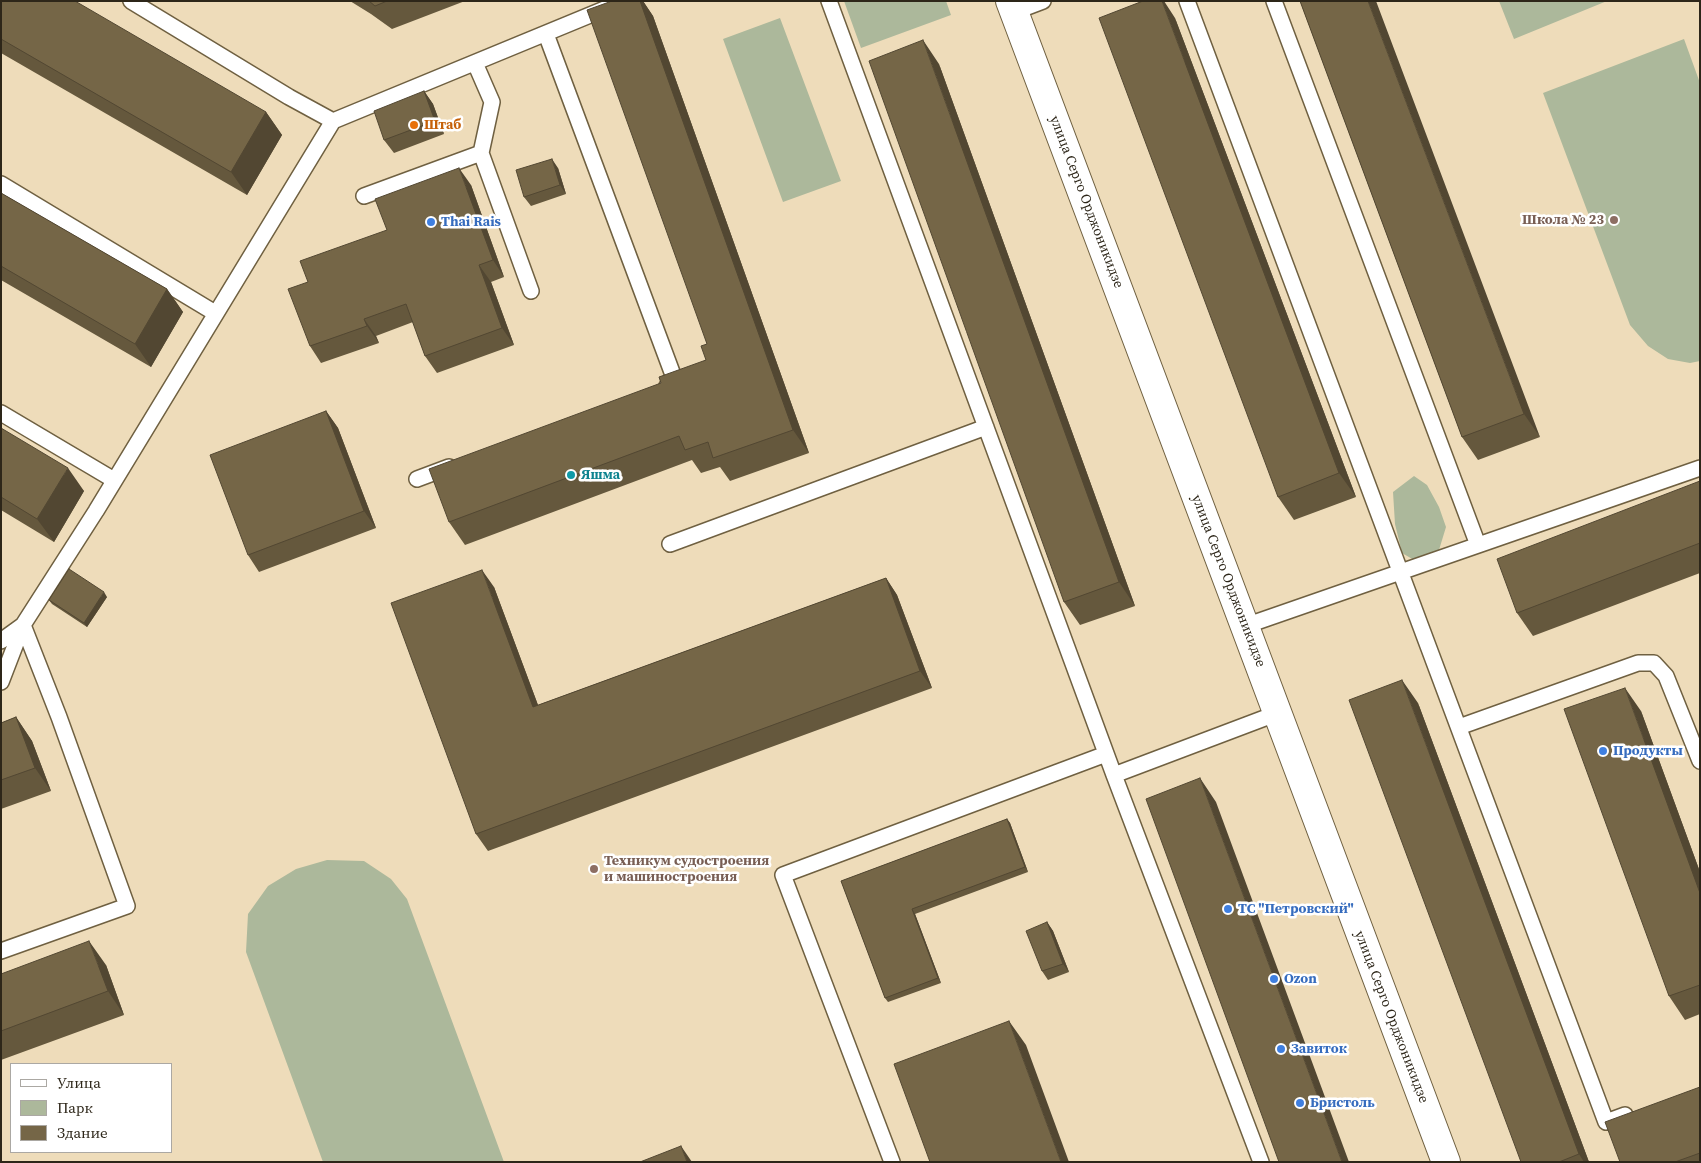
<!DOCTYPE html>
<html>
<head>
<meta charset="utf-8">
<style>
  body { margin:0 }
  #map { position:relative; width:1701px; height:1163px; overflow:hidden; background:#eedcba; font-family:"Source Serif 4",serif }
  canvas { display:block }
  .frame { position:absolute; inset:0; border:2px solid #2d2619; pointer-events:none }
  .legend { position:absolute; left:10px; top:1063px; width:162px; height:90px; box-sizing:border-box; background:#fff; border:1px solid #aba8a3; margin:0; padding:6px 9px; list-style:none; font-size:15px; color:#2d2619 }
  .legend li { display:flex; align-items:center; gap:10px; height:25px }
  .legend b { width:25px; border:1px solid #aba8a3 }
</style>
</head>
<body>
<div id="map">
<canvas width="1701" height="1163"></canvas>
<div class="frame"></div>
<ul class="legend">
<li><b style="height:6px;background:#fff"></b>Улица</li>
<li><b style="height:14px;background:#acb89b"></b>Парк</li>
<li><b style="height:14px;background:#756647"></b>Здание</li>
</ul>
</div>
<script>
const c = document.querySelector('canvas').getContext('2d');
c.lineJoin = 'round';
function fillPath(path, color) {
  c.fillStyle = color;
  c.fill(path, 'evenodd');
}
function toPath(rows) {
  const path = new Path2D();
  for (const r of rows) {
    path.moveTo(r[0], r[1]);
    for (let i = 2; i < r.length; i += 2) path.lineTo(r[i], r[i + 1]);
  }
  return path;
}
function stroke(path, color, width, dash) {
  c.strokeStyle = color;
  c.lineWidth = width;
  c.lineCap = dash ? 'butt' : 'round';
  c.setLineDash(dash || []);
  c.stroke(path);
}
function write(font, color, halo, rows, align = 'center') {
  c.font = font + ' "Source Serif 4",serif';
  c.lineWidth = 5;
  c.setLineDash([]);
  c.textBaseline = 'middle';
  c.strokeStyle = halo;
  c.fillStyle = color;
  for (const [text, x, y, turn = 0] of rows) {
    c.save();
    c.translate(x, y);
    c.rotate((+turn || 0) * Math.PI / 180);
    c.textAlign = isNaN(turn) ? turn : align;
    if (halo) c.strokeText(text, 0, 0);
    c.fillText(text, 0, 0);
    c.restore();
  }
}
fillPath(toPath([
  [844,1,946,1,951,15,861,48],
  [1499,1,1607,1,1514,39],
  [780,18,841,181,783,202,723,39],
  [1684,39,1700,83,1700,361,1690,363,1668,359,1648,346,1630,325,1543,93],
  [1414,476,1427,485,1439,507,1446,527,1439,550,1414,560,1402,553,1395,524,1393,492],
  [327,860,364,861,391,879,407,899,504,1162,323,1162,246,952,248,914,268,886,296,869]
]), '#acb89b');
const lane = toPath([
  [131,1,289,97,333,121],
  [829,1,1114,775,1261,1162],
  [1187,1,1606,1122,1625,1115],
  [1274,1,1478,545],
  [1014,12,1043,1],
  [546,34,676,383,667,386],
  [475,63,492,102,481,153,531,291],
  [1,184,215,313],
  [364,196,481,153],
  [1,413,114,480],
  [417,479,449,467],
  [670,544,986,427],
  [1245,626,1700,468],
  [1,641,23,625],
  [1,682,23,625,96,511,333,121,624,1],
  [1459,727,1638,663,1654,663,1666,676,1700,761],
  [1114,775,1278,713],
  [1,951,127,906,59,717,23,625],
  [892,1162,783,875,1106,754]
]);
const street = toPath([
  [1010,1,1446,1162]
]);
stroke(lane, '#6f6041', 18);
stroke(street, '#6f6041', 30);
stroke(lane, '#fff', 15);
stroke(street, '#fff', 28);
fillPath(toPath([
  [1,1,266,112,282,135,247,195,1,53],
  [350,1,465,1,392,29,371,14],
  [612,1,643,1,653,16,809,453,730,481,720,467,701,473,692,460,465,545,449,522,661,383,706,360,707,344],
  [1300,1,1540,437,1478,460,1462,437],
  [1175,18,1356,497,1294,520,1278,497],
  [939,64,1135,606,1080,625,1064,602],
  [424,91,433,104,444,134,394,153,384,140],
  [558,168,566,194,531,206,524,197],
  [471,185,504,277,491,282,514,345,437,373,425,356,413,322,376,336,379,343,321,363,310,346,387,230],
  [1,193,167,289,183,312,151,367,1,280],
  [326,411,338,428,376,528,259,572,248,555],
  [1,428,84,491,54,542,1,510],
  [1700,481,1700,573,1533,636,1517,613],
  [886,578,897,595,932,688,488,851,476,834,494,587,538,705],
  [107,597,87,627,52,604,49,600],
  [1418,703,1589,1162,1521,1162],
  [1641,711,1700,872,1700,1014,1685,1020,1669,996],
  [16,717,32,741,51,791,1,809,1,723],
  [1007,819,1010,823,1028,872,915,914,941,983,888,1002,885,998,841,881],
  [1047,922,1053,931,1069,972,1048,980,1042,971],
  [106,965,124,1015,1,1060,1,974],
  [1700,1087,1700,1162,1620,1162]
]), '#65583d');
fillPath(toPath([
  [640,1,643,1,653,16,809,453,793,430],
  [1162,1,1164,1,1175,18,1356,497,1339,473],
  [1368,1,1376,1,1540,437,1524,414],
  [923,40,939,64,1135,606,1119,582],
  [424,91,433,104,444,134,435,121],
  [266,112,282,135,247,195,231,172],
  [552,159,558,168,566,194,560,185],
  [459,168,471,185,504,277,493,260],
  [479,265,491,282,514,345,502,328],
  [167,289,183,312,151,367,135,344],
  [364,319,376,336,379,343,367,326],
  [326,411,338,428,376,528,364,511],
  [68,468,84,491,54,542,37,519],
  [482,570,494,587,545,724,533,707],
  [886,578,897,595,932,688,920,671],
  [104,592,107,597,87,627,84,623],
  [1402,680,1418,703,1589,1162,1584,1162,1579,1154],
  [1625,688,1641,711,1700,872,1700,893],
  [16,717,32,741,51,791,35,768],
  [1200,778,1216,802,1349,1162,1342,1162],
  [1007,819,1010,823,1028,872,1025,867],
  [912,909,915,914,941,983,938,978],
  [1047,922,1053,931,1069,972,1063,964],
  [89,941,106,965,124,1015,108,991],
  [1009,1021,1026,1045,1069,1162,1061,1162],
  [681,1146,692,1162,687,1162]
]), '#524732');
const building = toPath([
  [1,1,75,1,266,112,231,172,1,39,1,1],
  [369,1,387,1,375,6,369,1],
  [612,1,640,1,793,430,713,458,708,442,685,450,679,436,449,522,429,469,661,383,659,377,706,360,701,346,707,344,587,10,612,1],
  [1143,1,1162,1,1339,473,1278,497,1099,18,1143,1],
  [1300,1,1368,1,1524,414,1462,437,1300,1],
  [923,40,1119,582,1064,602,869,61,923,40],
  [424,91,435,121,384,140,374,111,424,91],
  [552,159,560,185,524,197,516,170,552,159],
  [459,168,493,260,479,265,502,328,425,356,406,304,364,319,367,326,310,346,288,289,308,282,300,261,387,230,375,199,459,168],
  [1,193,167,289,135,344,1,266,1,193],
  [326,411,364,511,248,555,210,455,326,411],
  [1,428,68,468,37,519,1,497,1,428],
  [1700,481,1700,543,1517,613,1497,559,1700,481],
  [69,569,104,592,84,623,49,600,69,569],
  [482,570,533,707,886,578,920,671,476,834,391,603,482,570],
  [1402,680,1579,1154,1559,1162,1521,1162,1349,700,1402,680],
  [1625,688,1700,893,1700,985,1669,996,1564,709,1625,688],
  [16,717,35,768,1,780,1,723,16,717],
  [1200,778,1342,1162,1279,1162,1146,799,1200,778],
  [1007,819,1025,867,912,909,938,978,885,998,841,881,1007,819],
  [1047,922,1063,964,1042,971,1026,931,1047,922],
  [89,941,108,991,1,1031,1,974,89,941],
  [1009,1021,1061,1162,930,1162,894,1064,1009,1021],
  [1700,1087,1700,1153,1675,1162,1620,1162,1605,1122,1700,1087],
  [681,1146,687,1162,640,1162,681,1146]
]);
fillPath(building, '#756647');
stroke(building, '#524732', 1);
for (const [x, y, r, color] of [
  [414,125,5,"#e8710a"],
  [1614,220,5,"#8d6e63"],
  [431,222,5,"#3f7fe0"],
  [571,475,5,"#0f9aa8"],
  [1603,751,5,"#3f7fe0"],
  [594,869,5,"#8d6e63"],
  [1228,909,5,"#3f7fe0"],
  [1274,979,5,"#3f7fe0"],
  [1281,1049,5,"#3f7fe0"],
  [1300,1103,5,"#3f7fe0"]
]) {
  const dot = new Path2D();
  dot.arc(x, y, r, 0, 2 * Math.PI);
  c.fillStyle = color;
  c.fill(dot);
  stroke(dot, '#fff', 2);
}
write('bold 14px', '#c56008', '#fff', [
  ["Штаб",424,125]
], 'left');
write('14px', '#2d2619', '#fff', [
  ["улица Серго Орджоникидзе",1086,202,69],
  ["улица Серго Орджоникидзе",1228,581,69],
  ["улица Серго Орджоникидзе",1391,1017,69]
]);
write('bold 14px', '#785e54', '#fff', [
  ["Школа № 23",1604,220],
  ["Техникум судостроения",604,861,"left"],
  ["и машиностроения",604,877,"left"]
], 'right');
write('bold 14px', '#366cbe', '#fff', [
  ["Thai Rais",441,222],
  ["Продукты",1613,751],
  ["ТС \"Петровский\"",1238,909],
  ["Ozon",1284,979],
  ["Завиток",1291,1049],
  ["Бристоль",1310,1103]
], 'left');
write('bold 14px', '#0d838f', '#fff', [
  ["Яшма",581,475]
], 'left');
</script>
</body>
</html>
